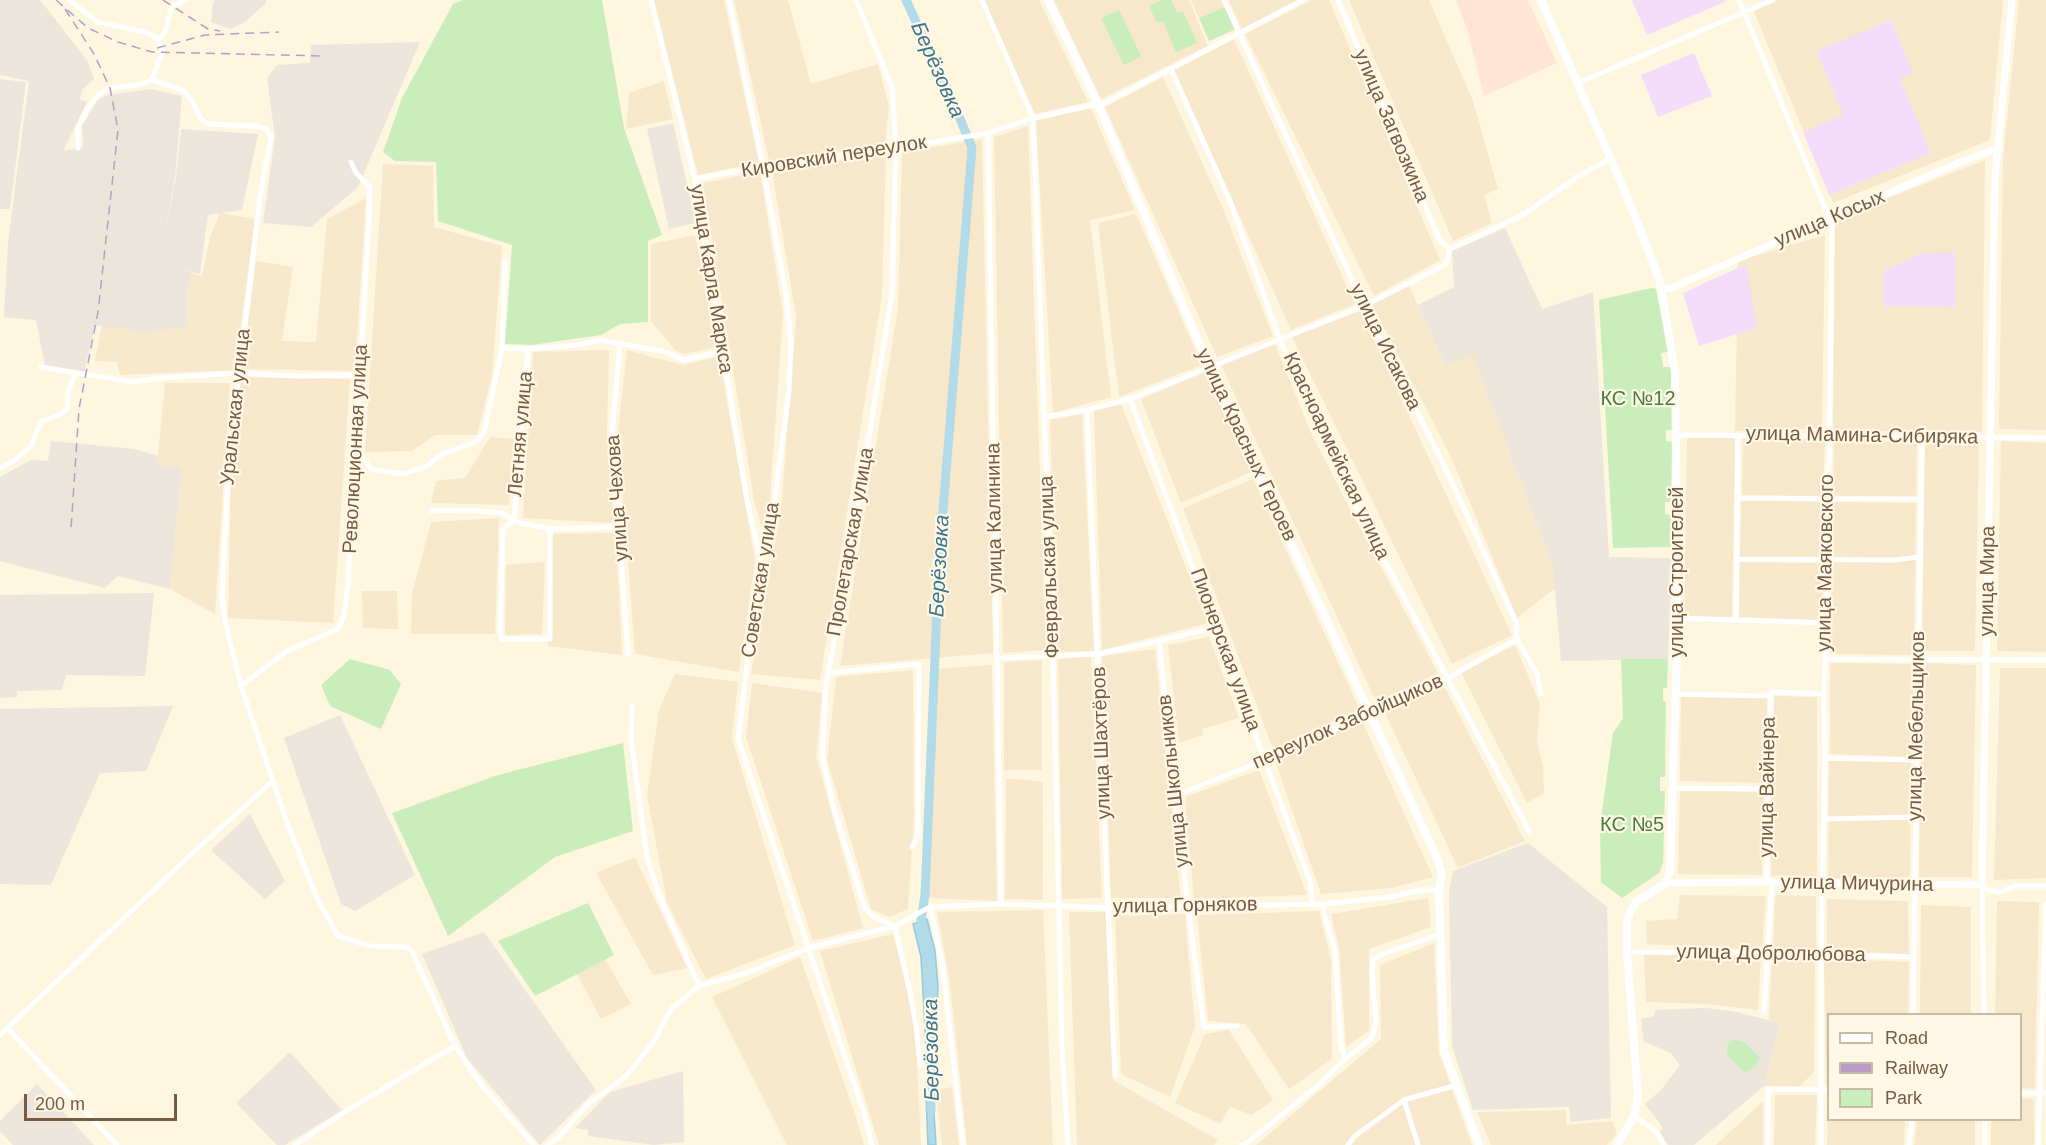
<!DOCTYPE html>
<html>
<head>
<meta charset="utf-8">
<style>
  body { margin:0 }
  #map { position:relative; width:2046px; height:1145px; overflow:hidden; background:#fef6df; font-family:Helvetica,sans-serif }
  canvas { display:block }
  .legend { position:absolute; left:1827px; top:1013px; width:195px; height:108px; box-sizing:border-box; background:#fff8e7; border:2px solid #c9baa6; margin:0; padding:8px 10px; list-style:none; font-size:18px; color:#775c44 }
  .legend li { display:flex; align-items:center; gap:12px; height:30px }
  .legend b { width:30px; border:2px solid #c9baa6 }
  .scale { position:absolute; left:24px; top:1094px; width:153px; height:27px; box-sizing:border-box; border:3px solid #775c44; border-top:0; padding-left:8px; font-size:18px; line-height:21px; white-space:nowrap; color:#775c44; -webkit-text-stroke:4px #fff8e7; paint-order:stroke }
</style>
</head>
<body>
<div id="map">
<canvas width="2046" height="1145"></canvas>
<ul class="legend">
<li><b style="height:8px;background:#fff"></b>Road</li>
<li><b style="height:8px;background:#b99dc8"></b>Railway</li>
<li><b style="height:16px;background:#caedbc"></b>Park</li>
</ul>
<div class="scale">200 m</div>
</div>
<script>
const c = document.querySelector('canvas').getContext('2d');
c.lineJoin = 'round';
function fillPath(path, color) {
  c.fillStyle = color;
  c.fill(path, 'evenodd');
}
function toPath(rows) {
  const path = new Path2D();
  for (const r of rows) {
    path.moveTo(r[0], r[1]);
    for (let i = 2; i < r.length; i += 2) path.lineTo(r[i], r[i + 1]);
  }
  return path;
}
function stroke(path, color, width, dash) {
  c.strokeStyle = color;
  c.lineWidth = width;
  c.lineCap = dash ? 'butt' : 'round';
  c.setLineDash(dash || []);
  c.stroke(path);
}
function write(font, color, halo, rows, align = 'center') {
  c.font = font + ' Helvetica,sans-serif';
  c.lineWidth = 4.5;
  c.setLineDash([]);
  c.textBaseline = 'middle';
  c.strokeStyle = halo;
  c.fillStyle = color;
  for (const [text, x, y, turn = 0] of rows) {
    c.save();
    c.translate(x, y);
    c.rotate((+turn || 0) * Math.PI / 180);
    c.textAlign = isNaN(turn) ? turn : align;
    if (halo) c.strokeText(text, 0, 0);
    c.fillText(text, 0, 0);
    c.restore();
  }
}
fillPath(toPath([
  [654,0,724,0,759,163,698,175],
  [734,0,788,0,811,84,878,64,889,106,885,144,769,161],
  [984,0,1039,0,1088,102,1035,114],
  [1054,0,1189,0,1208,46,1101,99],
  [1191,0,1222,0,1225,7,1199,18],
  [1229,0,1301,0,1242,30],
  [1312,0,1329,0,1440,260,1374,296,1245,34],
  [1349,0,1429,0,1473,101,1498,189,1484,195,1492,223,1453,241],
  [1775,0,2003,0,1990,140,1833,203,1753,9],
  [2019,0,2046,0,2046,430,1999,429,2003,159],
  [1234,39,1355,304,1291,330,1174,70],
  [1163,77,1224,211,1273,336,1217,357,1105,107],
  [664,81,673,119,626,129,629,93],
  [1091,108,1135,210,1090,220,1111,397,1053,413,1036,121],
  [1028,126,1046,650,1003,653,994,137],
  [982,139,993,653,840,666,898,308,902,152],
  [886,154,882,295,820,680,751,674,781,511,796,316,772,171],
  [1985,160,1982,432,1833,431,1835,219],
  [383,164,433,166,434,227,502,246,492,376,477,435,435,435,412,451,365,452],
  [760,172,783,313,770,500,762,528,754,500,703,183],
  [366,198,355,371,242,369,256,261,293,267,282,341,316,342,327,219],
  [220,213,255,219,235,370,120,375,117,362,95,361,102,325,144,332,187,326,186,293,193,273,202,276,210,237],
  [1136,214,1202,365,1119,397,1098,223],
  [695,235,717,347,684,354,675,350,651,321,651,244],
  [1825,235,1822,428,1735,431,1738,261],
  [1409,286,1445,365,1473,354,1553,567,1555,588,1517,618,1452,459,1372,304],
  [1360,311,1512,635,1452,664,1292,337],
  [1275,344,1311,433,1353,515,1438,673,1376,702,1221,365],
  [609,350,607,433,614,523,523,518,533,352],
  [627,350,683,365,719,356,755,560,739,672,635,654,618,431],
  [1205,372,1251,472,1181,503,1141,399],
  [241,377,350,379,333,623,228,618,231,464],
  [165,383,230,383,215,614,170,589,182,468,157,466],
  [1121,404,1208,623,1102,650,1094,411],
  [1082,414,1094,651,1057,652,1050,420],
  [490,437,514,439,509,505,431,503,436,481,465,478],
  [1687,438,1735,438,1732,617,1684,617],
  [1743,438,1825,440,1823,497,1742,495],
  [1925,439,1979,441,1975,651,1922,651],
  [1834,441,1917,443,1916,498,1833,497],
  [2001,441,2046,443,2046,652,1997,651],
  [1253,479,1360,710,1273,749,1183,508],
  [1741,500,1823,502,1823,558,1740,557],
  [1834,502,1916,503,1914,655,1830,654],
  [499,518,495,634,411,634,412,594,431,522],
  [616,533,622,655,548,646,553,534],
  [545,562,542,634,505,635,506,565],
  [1740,562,1823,563,1821,620,1739,617],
  [362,591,397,591,398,629,363,628],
  [1209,637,1239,718,1202,729,1203,735,1179,743,1168,645],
  [1515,645,1540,704,1537,740,1543,766,1544,793,1527,803,1461,672],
  [1155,649,1181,898,1111,898,1102,656],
  [1091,656,1102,898,1062,899,1058,659],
  [1042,660,1042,770,1004,770,1004,662],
  [1830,663,1914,664,1911,757,1830,754],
  [1922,663,1976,665,1972,877,1919,877],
  [992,665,997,901,928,898,937,669],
  [2000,668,2046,668,2046,878,1994,880],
  [913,670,914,816,908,909,889,917,871,909,827,760,836,677],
  [675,674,738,682,732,738,795,945,706,979,667,903,647,795,659,710],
  [1442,682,1525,841,1458,868,1384,711],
  [752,683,822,693,816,756,863,928,813,941,746,737],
  [1774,696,1817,697,1817,877,1771,876],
  [1681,697,1767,698,1766,783,1680,781],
  [1362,721,1433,877,1392,888,1321,894,1274,758],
  [1829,761,1911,762,1910,877,1828,878],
  [1259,770,1307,895,1194,899,1185,797],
  [1006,778,1043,782,1043,900,1005,899],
  [1680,791,1764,792,1762,875,1678,874],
  [635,857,687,968,653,975,596,873],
  [1680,895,1766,896,1762,950,1647,944,1646,921,1677,919],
  [1775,895,1816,896,1816,951,1773,949],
  [1428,898,1431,927,1369,949,1369,1030,1346,1047,1339,948,1331,914],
  [1827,899,1908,901,1909,954,1827,951],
  [1997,901,2039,902,2035,1089,2021,1088,2020,1014,1995,1014],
  [1921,905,1971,907,1971,1014,1920,1014],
  [1043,910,1053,1145,967,1145,950,984,937,912],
  [1319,911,1331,960,1332,1059,1289,1089,1246,1024,1208,1021,1197,915],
  [1069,912,1106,912,1113,1080,1218,1140,1214,1145,1077,1145],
  [1185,914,1195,1027,1170,1097,1121,1074,1115,916],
  [893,934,915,1023,921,1145,879,1145,820,951],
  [1434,943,1439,1053,1472,1145,1256,1145,1381,1039,1380,965],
  [1644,954,1761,956,1758,1010,1705,1004,1646,1002],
  [1772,956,1815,957,1814,1072,1800,1086,1764,1086,1780,1023,1769,1020],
  [800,957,856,1117,864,1145,787,1145,712,997],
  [1824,958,1909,962,1908,1014,1828,1014,1828,1086,1826,1086],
  [605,959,631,1004,601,1019,577,974],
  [1229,1030,1273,1100,1252,1115,1230,1107,1220,1124,1175,1103,1205,1034],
  [952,1087,959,1145,942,1145,936,1090],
  [1828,1094,1828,1120,1905,1120,1904,1145,1827,1145],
  [1775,1095,1817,1095,1815,1145,1774,1145],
  [2021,1098,2034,1099,2034,1145,1991,1145,1991,1120,2020,1120],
  [1763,1101,1763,1145,1716,1145],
  [1566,1110,1566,1125,1612,1121,1617,1134,1607,1145,1491,1145,1477,1112],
  [1917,1120,1975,1120,1975,1145,1914,1145]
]), '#f7e8cc');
fillPath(toPath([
  [1456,0,1528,0,1557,63,1484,96,1467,28]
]), '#ffe5d2');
fillPath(toPath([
  [0,0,40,0,87,60,94,79,83,89,79,99,87,102,63,151,83,147,82,126,98,100,108,95,151,89,182,96,175,176,164,242,176,177,181,129,258,134,242,210,208,215,200,274,160,265,193,273,186,293,187,327,144,332,95,325,84,373,45,366,36,320,4,317,8,242,29,81,0,75],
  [215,0,266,0,266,3,245,22,230,29,211,22,213,3],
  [420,42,358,187,311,227,263,223,275,137,267,78,277,65,310,63,311,45],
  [0,79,26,82,10,209,0,209],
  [673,123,696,223,669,229,647,129],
  [1505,228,1542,309,1593,292,1609,557,1672,558,1668,659,1561,661,1553,567,1473,355,1445,365,1418,305,1454,287,1452,251],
  [51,441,134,449,158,456,157,466,182,467,170,589,118,576,105,588,0,561,0,477,31,460,48,461],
  [154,593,145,676,66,675,62,690,17,691,17,697,0,698,0,595],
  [173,706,146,771,100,773,51,885,0,884,0,709],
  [340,715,415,875,355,911,341,904,284,738],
  [250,814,285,881,265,899,211,850],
  [1528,843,1607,907,1611,1118,1571,1122,1569,1107,1473,1110,1452,1046,1449,892,1453,871],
  [484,932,596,1090,540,1145,467,1058,422,954],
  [1706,1008,1732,1011,1780,1023,1764,1086,1694,1145,1668,1145,1660,1132,1663,1128,1645,1104,1661,1090,1680,1065,1672,1054,1644,1041,1641,1019,1654,1016,1655,1010],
  [290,1052,342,1110,285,1145,277,1145,236,1103],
  [683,1071,684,1142,654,1145,588,1136,588,1130,575,1128,610,1092],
  [37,1084,94,1145,13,1145,0,1131,0,1121]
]), '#ece5db');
fillPath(toPath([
  [1632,0,1724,0,1725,2,1647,35],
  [1891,20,1913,73,1900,79,1931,153,1829,195,1803,132,1843,115,1817,51],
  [1694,53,1712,96,1658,117,1641,75],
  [1922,253,1955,253,1956,307,1884,306,1883,271],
  [1746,264,1757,328,1699,346,1683,293]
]), '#f3dcfa');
fillPath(toPath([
  [463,0,602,0,624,128,662,235,648,241,648,322,620,324,601,335,532,345,505,344,512,245,438,221,436,162,395,161,383,152,402,98,453,4],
  [1162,0,1171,0,1177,13,1183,11,1197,43,1176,52,1163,21,1157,23,1149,6],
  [1225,7,1236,29,1209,41,1199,18],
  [1119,10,1141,56,1124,65,1101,18],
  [1651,288,1656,289,1668,352,1661,353,1663,367,1672,367,1672,430,1666,430,1666,441,1672,442,1671,502,1665,502,1665,514,1671,515,1672,547,1613,548,1599,300],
  [350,659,390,670,401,684,381,729,330,706,321,685],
  [1621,659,1668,659,1667,688,1663,688,1663,701,1666,702,1665,777,1660,777,1660,791,1665,791,1663,863,1659,873,1622,898,1601,882,1600,825,1613,733,1623,718],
  [623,743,633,831,555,857,448,936,392,813,498,775],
  [588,903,614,955,535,996,498,941],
  [1736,1040,1744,1042,1760,1058,1755,1066,1745,1073,1726,1053,1729,1041]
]), '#caedbc');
const water = toPath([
  [927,919,935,951,938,986,934,1085,928,1083,921,957,913,924,927,919],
  [933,1097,936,1145,928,1145,926,1098,933,1097]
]);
fillPath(water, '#b2dbe9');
stroke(water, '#97c9dc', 1.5);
stroke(toPath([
  [906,0,952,99,972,148,939,560,925,895,921,920,923,931],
  [931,1110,931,1073]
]), '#b2dbe9', 9);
stroke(toPath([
  [69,0,98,22,148,33,159,40,162,52,152,80],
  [651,0,695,179,747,500,760,557],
  [729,0,763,166,786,294,791,345,789,391,773,513,760,559,738,739,864,1113,872,1145],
  [856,0,892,87,896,148,892,294,843,597,826,684,822,755,834,809,865,909,874,917,895,926,910,992,916,1026,920,1065],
  [982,0,1033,118,1053,656,1062,1049,1068,1145],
  [1224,0,1364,306,1443,463,1516,622,1517,639,1537,674,1541,694],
  [1338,0,1439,239,1450,249],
  [1739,0,1832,225,1828,560,1824,694,1825,758,1821,954,1821,1145],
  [159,40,165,32,172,6,186,0],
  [1171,69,1230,201,1280,340,1357,509,1529,831],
  [1578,83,1773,0],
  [988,133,1001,904],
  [78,148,78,128,87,109,99,94,110,88,138,85,152,80,183,90,192,101,201,119,209,124,255,126,266,129,271,136,260,197,229,460,222,595,224,617,241,686,286,820,317,898,338,936,370,946,406,947,412,951,455,1046,483,1087,534,1145],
  [695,179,763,166,896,148,988,133,1033,118,1093,105,1099,106,1303,0],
  [620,343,612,433,628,654],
  [502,348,528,349,578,345,600,340,666,352,684,360,723,351],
  [41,367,133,382,161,378,239,373,296,376,359,375],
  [1130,399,1311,884,1312,904],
  [1087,410,1115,1076],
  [1044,417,1087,410,1130,399,1364,306,1446,264,1450,249,1521,216,1579,176,1611,158],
  [1677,435,2046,438],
  [356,449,371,469,403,474,427,466,440,455,475,442,484,433,502,348,505,261],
  [0,468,15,460,32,445,40,422,59,415,67,409,68,401,67,395,75,373],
  [1738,498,1920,499],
  [431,511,467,510,501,513,520,523,550,529,620,527],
  [514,520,503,529,500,629,502,639,550,639,550,529],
  [514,520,528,349],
  [1738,559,1894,560,1919,557],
  [1678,618,1825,623],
  [1736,620,1738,435],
  [1159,641,1188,906,1204,1027,1237,1026],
  [997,658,1098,654,1159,641,1216,627],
  [1824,659,2046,660],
  [828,673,919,664,918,830,917,838,912,847],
  [241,686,287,651,338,629,344,615,348,584,369,221,370,187,356,173,351,162],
  [1676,694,1770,696],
  [632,706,631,739,647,857,658,892,699,986],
  [1825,758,1916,760],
  [1674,788,1767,789],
  [1176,795,1265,760,1446,679,1517,639],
  [1824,819,1915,817],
  [1767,882,1767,789,1771,692,1824,694],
  [1982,885,1984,1014],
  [1982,885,1988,890,1999,892,2016,886,2046,886],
  [1323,904,1324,913,1335,951,1341,1045,1345,1059],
  [930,907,942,962,963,1145],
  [1627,952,1767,953,1914,957],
  [1764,1011,1772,883],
  [1913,1014,1922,438],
  [7,1028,117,1145],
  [0,1035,198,848,273,781],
  [2020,1093,2046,1093],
  [1404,1100,1418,1145],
  [1634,1116,1655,1130,1664,1145],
  [295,1145,346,1111,455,1046],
  [547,1145,558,1138,588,1104,626,1076,654,1041,671,1009,699,986,746,973,809,948,895,926,930,907,1001,904,1109,908,1323,904,1390,897,1422,890,1439,890],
  [1242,1145,1248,1142,1320,1084,1345,1059,1372,1038,1376,1022,1372,973,1373,959,1383,954,1440,934],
  [1348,1145,1355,1136,1404,1100,1457,1085],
  [1768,1145,1768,1089,1828,1090],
  [1909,1145,1912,1120],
  [1985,1145,1985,1120],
  [2038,1145,2046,904]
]), '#fff', 5);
stroke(toPath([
  [1661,289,1671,288,1958,163,1999,148],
  [1666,883,1767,882,1982,885,1995,178,2012,0]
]), '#fff', 7);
stroke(toPath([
  [1048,0,1099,106,1209,367,1437,858,1442,875,1439,890,1444,1051,1479,1145],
  [1541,0,1626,194,1649,252,1660,282,1675,372,1678,618,1670,870,1666,883,1636,902,1630,912,1627,924,1627,952,1638,1097,1634,1116,1617,1145]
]), '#fff', 8);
stroke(toPath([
  [56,0,88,28,118,42,152,52,323,56],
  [163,0,208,29,220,31],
  [65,9,94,54,110,88,118,130,98,312,79,409,71,529],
  [157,48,205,35,279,32]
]), '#b99dc8', 1.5, [9, 6]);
write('20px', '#775c44', '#fff8e7', [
  ["улица Загвозкина",1391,126,67],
  ["Кировский переулок",834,157,-9],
  ["улица Косых",1830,219,-23],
  ["улица Карла Маркса",711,279,81],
  ["улица Исакова",1385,347,64],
  ["Уральская улица",236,407,-84],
  ["Летняя улица",521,434,-85],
  ["улица Мамина-Сибиряка",1862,436,1],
  ["улица Красных Героев",1246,445,65],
  ["Революционная улица",356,449,-87],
  ["Красноармейская улица",1336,456,65],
  ["улица Чехова",618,498,-94],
  ["улица Калинина",995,518,-91],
  ["Пролетарская улица",851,542,-80],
  ["улица Маяковского",1826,563,-89],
  ["Февральская улица",1050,567,-92],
  ["улица Строителей",1677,572,-90],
  ["Советская улица",761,580,-81],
  ["улица Мира",1988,581,-89],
  ["Пионерская улица",1225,650,70],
  ["переулок Забойщиков",1348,722,-24],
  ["улица Мебельщиков",1917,726,-89],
  ["улица Шахтёров",1102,743,-92],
  ["улица Школьников",1174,781,-96],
  ["улица Вайнера",1768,787,-89],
  ["улица Мичурина",1857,884,1],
  ["улица Горняков",1185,906,-1],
  ["улица Добролюбова",1771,954,1]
]);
write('20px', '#477e3b', '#fff8e7', [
  ["КС №12",1638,399],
  ["КС №5",1632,825]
]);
write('italic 21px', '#3c768d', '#fff8e7', [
  ["Берёзовка",937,70,66],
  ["Берёзовка",940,566,-87],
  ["Берёзовка",932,1050,-91]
]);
</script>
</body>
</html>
